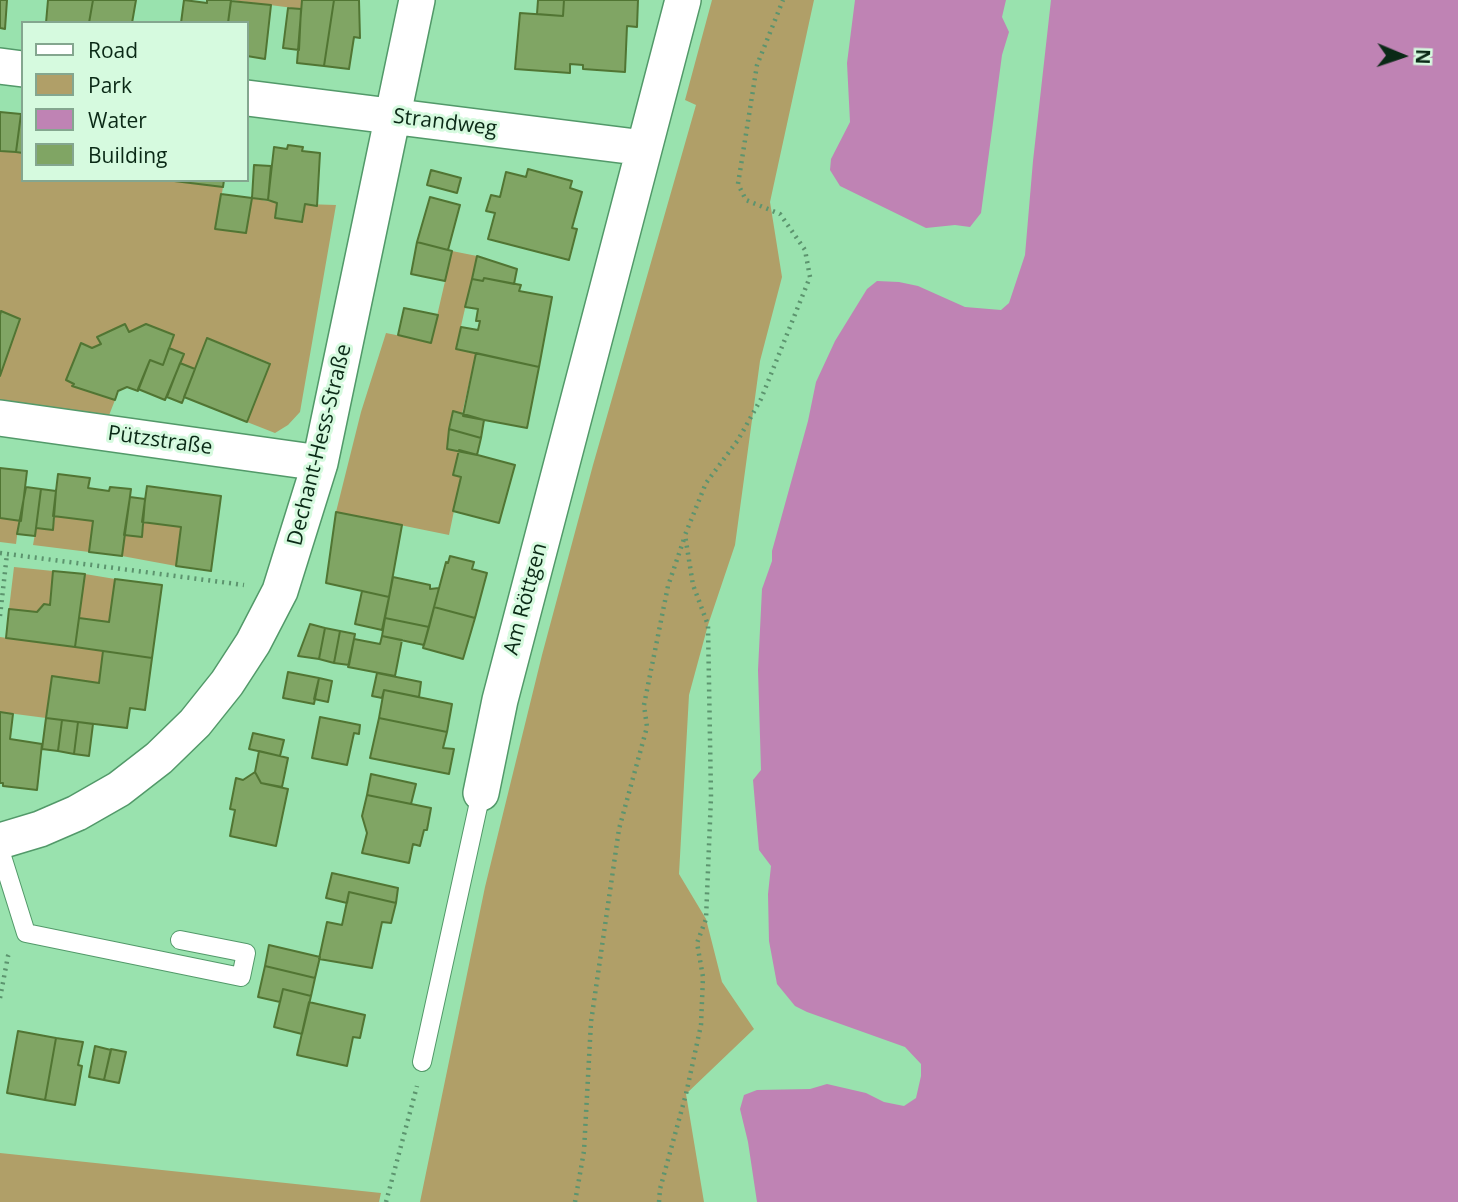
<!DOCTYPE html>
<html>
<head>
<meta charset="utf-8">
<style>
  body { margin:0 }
  #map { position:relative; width:1458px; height:1202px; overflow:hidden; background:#99e2ae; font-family:"Open Sans",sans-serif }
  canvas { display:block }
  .legend { position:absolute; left:21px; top:21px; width:228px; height:161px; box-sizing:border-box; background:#d6fadf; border:2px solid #84a68f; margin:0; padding:9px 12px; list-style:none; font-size:21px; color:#0a2916 }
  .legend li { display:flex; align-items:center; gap:14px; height:35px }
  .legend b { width:35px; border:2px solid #84a68f }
  .north { position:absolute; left:1367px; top:21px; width:70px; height:70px; -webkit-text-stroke:5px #d6fadf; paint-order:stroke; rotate:92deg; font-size:19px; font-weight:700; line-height:28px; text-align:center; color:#0a2916 }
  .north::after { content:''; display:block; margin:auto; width:24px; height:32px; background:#0a2916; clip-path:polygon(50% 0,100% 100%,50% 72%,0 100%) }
</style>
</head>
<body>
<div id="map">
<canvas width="1458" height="1202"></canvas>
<ul class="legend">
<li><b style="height:9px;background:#fff"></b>Road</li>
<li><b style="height:19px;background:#b09f68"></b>Park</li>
<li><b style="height:19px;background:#bf83b4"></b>Water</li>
<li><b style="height:19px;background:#80a564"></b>Building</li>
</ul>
<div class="north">N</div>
</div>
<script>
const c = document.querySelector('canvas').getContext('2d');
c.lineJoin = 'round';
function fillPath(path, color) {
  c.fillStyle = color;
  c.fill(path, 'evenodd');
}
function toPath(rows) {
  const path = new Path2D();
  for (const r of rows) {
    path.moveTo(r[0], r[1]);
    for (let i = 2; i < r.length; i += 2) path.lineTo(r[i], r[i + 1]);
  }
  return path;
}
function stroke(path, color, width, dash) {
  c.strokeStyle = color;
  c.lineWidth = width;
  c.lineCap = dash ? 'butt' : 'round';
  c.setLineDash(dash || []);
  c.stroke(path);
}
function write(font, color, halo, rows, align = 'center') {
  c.font = font + ' "Open Sans",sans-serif';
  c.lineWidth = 6;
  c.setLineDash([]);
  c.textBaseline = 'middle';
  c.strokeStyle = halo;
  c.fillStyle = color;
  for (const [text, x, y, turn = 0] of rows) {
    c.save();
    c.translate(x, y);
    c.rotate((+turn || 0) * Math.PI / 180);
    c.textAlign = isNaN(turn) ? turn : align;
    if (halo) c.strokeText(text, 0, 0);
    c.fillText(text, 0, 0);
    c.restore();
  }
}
fillPath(toPath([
  [231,0,302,0,301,9],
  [712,0,814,0,770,202,782,277,760,361,735,545,708,625,689,695,679,874,706,919,722,982,754,1029,686,1094,704,1202,420,1202,485,887,542,655,593,465,696,105,685,100],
  [0,151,23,153,23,180,166,180,223,187,216,229,246,233,252,198,277,203,275,218,301,222,305,204,336,205,300,412,288,425,275,433,247,422,270,363,208,338,195,369,180,363,169,348,174,335,146,324,129,332,124,325,97,336,101,344,92,348,81,342,66,380,74,384,73,386,115,400,108,418,0,404,0,377,20,319,2,311,0,315],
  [452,251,477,256,456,348,476,353,462,414,453,412,449,429,447,449,459,452,453,475,461,477,449,535,336,512,361,412,386,333,431,342],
  [55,516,93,521,89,552,33,545,36,528,53,530],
  [0,518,19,520,16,544,0,542],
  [144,522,181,527,176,566,122,556,124,535,142,537],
  [14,567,53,571,50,605,44,604,37,612,9,609],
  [85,574,115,579,109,622,79,618],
  [0,637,103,651,99,683,52,676,46,718,0,712],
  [0,1153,381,1193,379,1202,0,1202]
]), '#b09f68');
fillPath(toPath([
  [855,0,1006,0,1002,17,1009,32,1002,55,981,213,970,227,955,225,926,228,840,186,830,170,831,159,850,122,847,63],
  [1051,0,1458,0,1458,1202,757,1202,748,1142,740,1109,744,1095,757,1090,810,1089,827,1084,866,1093,884,1102,904,1106,916,1098,921,1076,921,1064,905,1047,807,1012,795,1006,777,984,769,941,768,894,771,866,759,850,753,780,761,770,758,670,762,589,772,561,772,551,808,421,816,382,835,341,867,289,877,281,899,282,918,286,965,307,1001,310,1009,303,1025,255,1033,161]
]), '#bf83b4');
const building = toPath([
  [0,0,7,0,5,29,0,28,0,0],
  [48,0,93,0,89,23,46,23,48,0],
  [93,0,136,0,132,23,89,23,93,0],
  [184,0,207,3,207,0,231,0,228,23,181,23,184,0],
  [302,0,334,0,324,66,297,63,302,0],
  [334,0,359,0,360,38,354,37,349,69,324,66,334,0],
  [538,0,564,0,563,16,537,14,538,0],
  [564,0,638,0,637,27,627,26,625,72,583,69,583,65,570,64,570,73,515,69,520,13,563,16,564,0],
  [231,1,271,5,265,59,247,56,247,23,228,23,231,1],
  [288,8,301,9,299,50,283,48,288,8],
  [0,112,21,114,16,152,0,151,0,112],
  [21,114,23,115,23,153,16,152,21,114],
  [288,145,303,147,302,151,320,153,317,206,305,204,302,222,275,218,277,203,268,200,274,147,287,149,288,145],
  [254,165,271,166,268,200,252,198,254,165],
  [528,169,572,181,570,188,582,192,572,228,577,229,569,260,488,239,495,213,486,211,491,195,500,197,506,172,526,177,528,169],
  [431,170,461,178,457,193,427,185,431,170],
  [166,180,224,180,223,187,166,180],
  [221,194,252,198,246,233,215,229,221,194],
  [430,197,460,205,448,250,417,242,430,197],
  [417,242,452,251,445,281,411,274,417,242],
  [477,256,517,269,514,284,484,278,483,281,472,279,477,256],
  [484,278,521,285,519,291,552,297,539,367,456,349,461,327,478,330,480,321,476,321,478,309,465,307,472,279,483,281,484,278],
  [404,308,438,315,431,343,398,335,404,308],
  [1,311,20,319,0,376,0,315,1,311],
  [125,324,129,332,146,324,174,335,163,365,150,360,138,391,127,387,118,391,115,400,72,386,74,384,66,380,81,343,92,348,101,344,97,337,125,324],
  [207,338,270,364,247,422,184,397,207,338],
  [169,348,184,354,165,400,138,389,150,360,163,365,169,348],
  [476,353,539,367,527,428,463,416,476,353],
  [180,363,195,369,182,403,167,397,180,363],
  [453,411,484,420,481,438,449,429,453,411],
  [449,429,481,438,477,455,447,449,449,429],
  [459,450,515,465,499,523,453,511,461,477,453,475,459,450],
  [0,468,27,471,21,521,0,518,0,468],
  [58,474,90,478,88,488,109,491,110,487,131,489,122,556,89,552,93,521,53,516,58,474],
  [147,486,221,496,211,571,176,566,181,527,142,522,147,486],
  [26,487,41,489,35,536,17,534,26,487],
  [41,489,56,491,53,530,36,528,41,489],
  [130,497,145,499,142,537,124,535,130,497],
  [336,512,402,525,389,597,326,583,336,512],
  [450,556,474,562,472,569,487,573,475,618,434,607,446,562,448,563,450,556],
  [53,571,85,574,75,647,6,638,9,609,37,612,44,604,50,605,53,571],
  [393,577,430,585,430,589,439,588,429,627,385,618,393,577],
  [115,579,162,585,152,658,75,647,79,618,109,622,115,579],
  [362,591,389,597,382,630,355,624,362,591],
  [434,607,475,618,463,659,423,648,434,607],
  [385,618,429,627,424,645,382,636,385,618],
  [310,624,325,628,319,659,298,656,310,624],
  [325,628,340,631,334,663,319,659,325,628],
  [340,631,355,634,349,665,334,663,340,631],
  [382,636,402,640,395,676,348,667,354,639,380,644,382,636],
  [103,651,152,658,145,710,130,708,127,728,46,718,52,676,99,683,103,651],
  [288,672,319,678,314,704,283,698,288,672],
  [377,673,421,682,419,697,384,690,382,698,372,696,377,673],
  [319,678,332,681,328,702,314,699,319,678],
  [384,690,452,704,447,732,379,718,384,690],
  [0,712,13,714,10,739,42,744,37,790,3,786,3,783,0,783,0,712],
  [320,717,360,725,359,734,354,733,347,765,312,758,320,717],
  [46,718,62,720,58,751,42,749,46,718],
  [379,718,447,732,443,748,454,749,449,774,370,758,379,718],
  [62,720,78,722,74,754,58,751,62,720],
  [78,722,93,724,89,756,74,754,78,722],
  [253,733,284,740,280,756,249,749,253,733],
  [259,751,288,758,282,787,261,783,255,772,259,751],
  [255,772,261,783,288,789,276,846,230,836,235,810,230,809,236,778,243,780,255,772],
  [371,774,416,784,411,804,367,795,371,774],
  [367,795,431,808,427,830,424,830,420,846,413,844,409,863,362,853,367,833,362,816,367,795],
  [332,873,398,888,396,903,349,892,347,903,326,898,332,873],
  [349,892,396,903,391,923,382,922,372,968,319,959,327,922,342,925,349,892],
  [269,945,320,957,315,978,265,966,269,945],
  [265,966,315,978,311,996,283,989,280,1002,258,997,265,966],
  [283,989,311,996,302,1034,274,1027,283,989],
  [309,1002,365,1015,360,1038,353,1037,347,1066,297,1055,309,1002],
  [18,1031,56,1038,45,1100,7,1093,18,1031],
  [56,1038,83,1042,78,1065,82,1066,75,1105,45,1100,56,1038],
  [95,1046,111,1050,104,1080,89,1077,95,1046],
  [111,1049,126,1052,119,1083,104,1080,111,1049]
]);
fillPath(building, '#80a564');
stroke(building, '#517533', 2);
const service = toPath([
  [0,850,26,933,241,977,246,953,180,940],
  [422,1062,481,793]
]);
const minor = toPath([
  [0,66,23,69],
  [247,98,644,148],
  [0,418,320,463],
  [481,793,500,700,683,0],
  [0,841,40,829,77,813,119,789,159,758,195,723,227,683,253,643,280,591,320,463,417,0]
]);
stroke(service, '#529969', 20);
stroke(minor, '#529969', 38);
stroke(toPath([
  [0,553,244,585],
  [0,616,7,554],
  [0,998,8,956,10,952],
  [386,1202,417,1086],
  [575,1202,584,1151,591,1022,619,829,647,727,644,705,668,586,685,536],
  [659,1202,660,1189,686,1094,701,1025,703,977,697,943,706,919,711,797,708,625,693,585,685,535,706,483,738,440,761,399,810,277,805,250,780,214,746,200,738,184,757,65,783,0]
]), '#5c946e', 4.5, [2, 5]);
stroke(service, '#fff', 18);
stroke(minor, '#fff', 35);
write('21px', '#0a2916', '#d6fadf', [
  ["Strandweg",445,123,7],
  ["Pützstraße",160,441,8],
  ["Dechant-Hess-Straße",320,445,-76],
  ["Am Röttgen",526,599,-75]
]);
</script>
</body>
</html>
